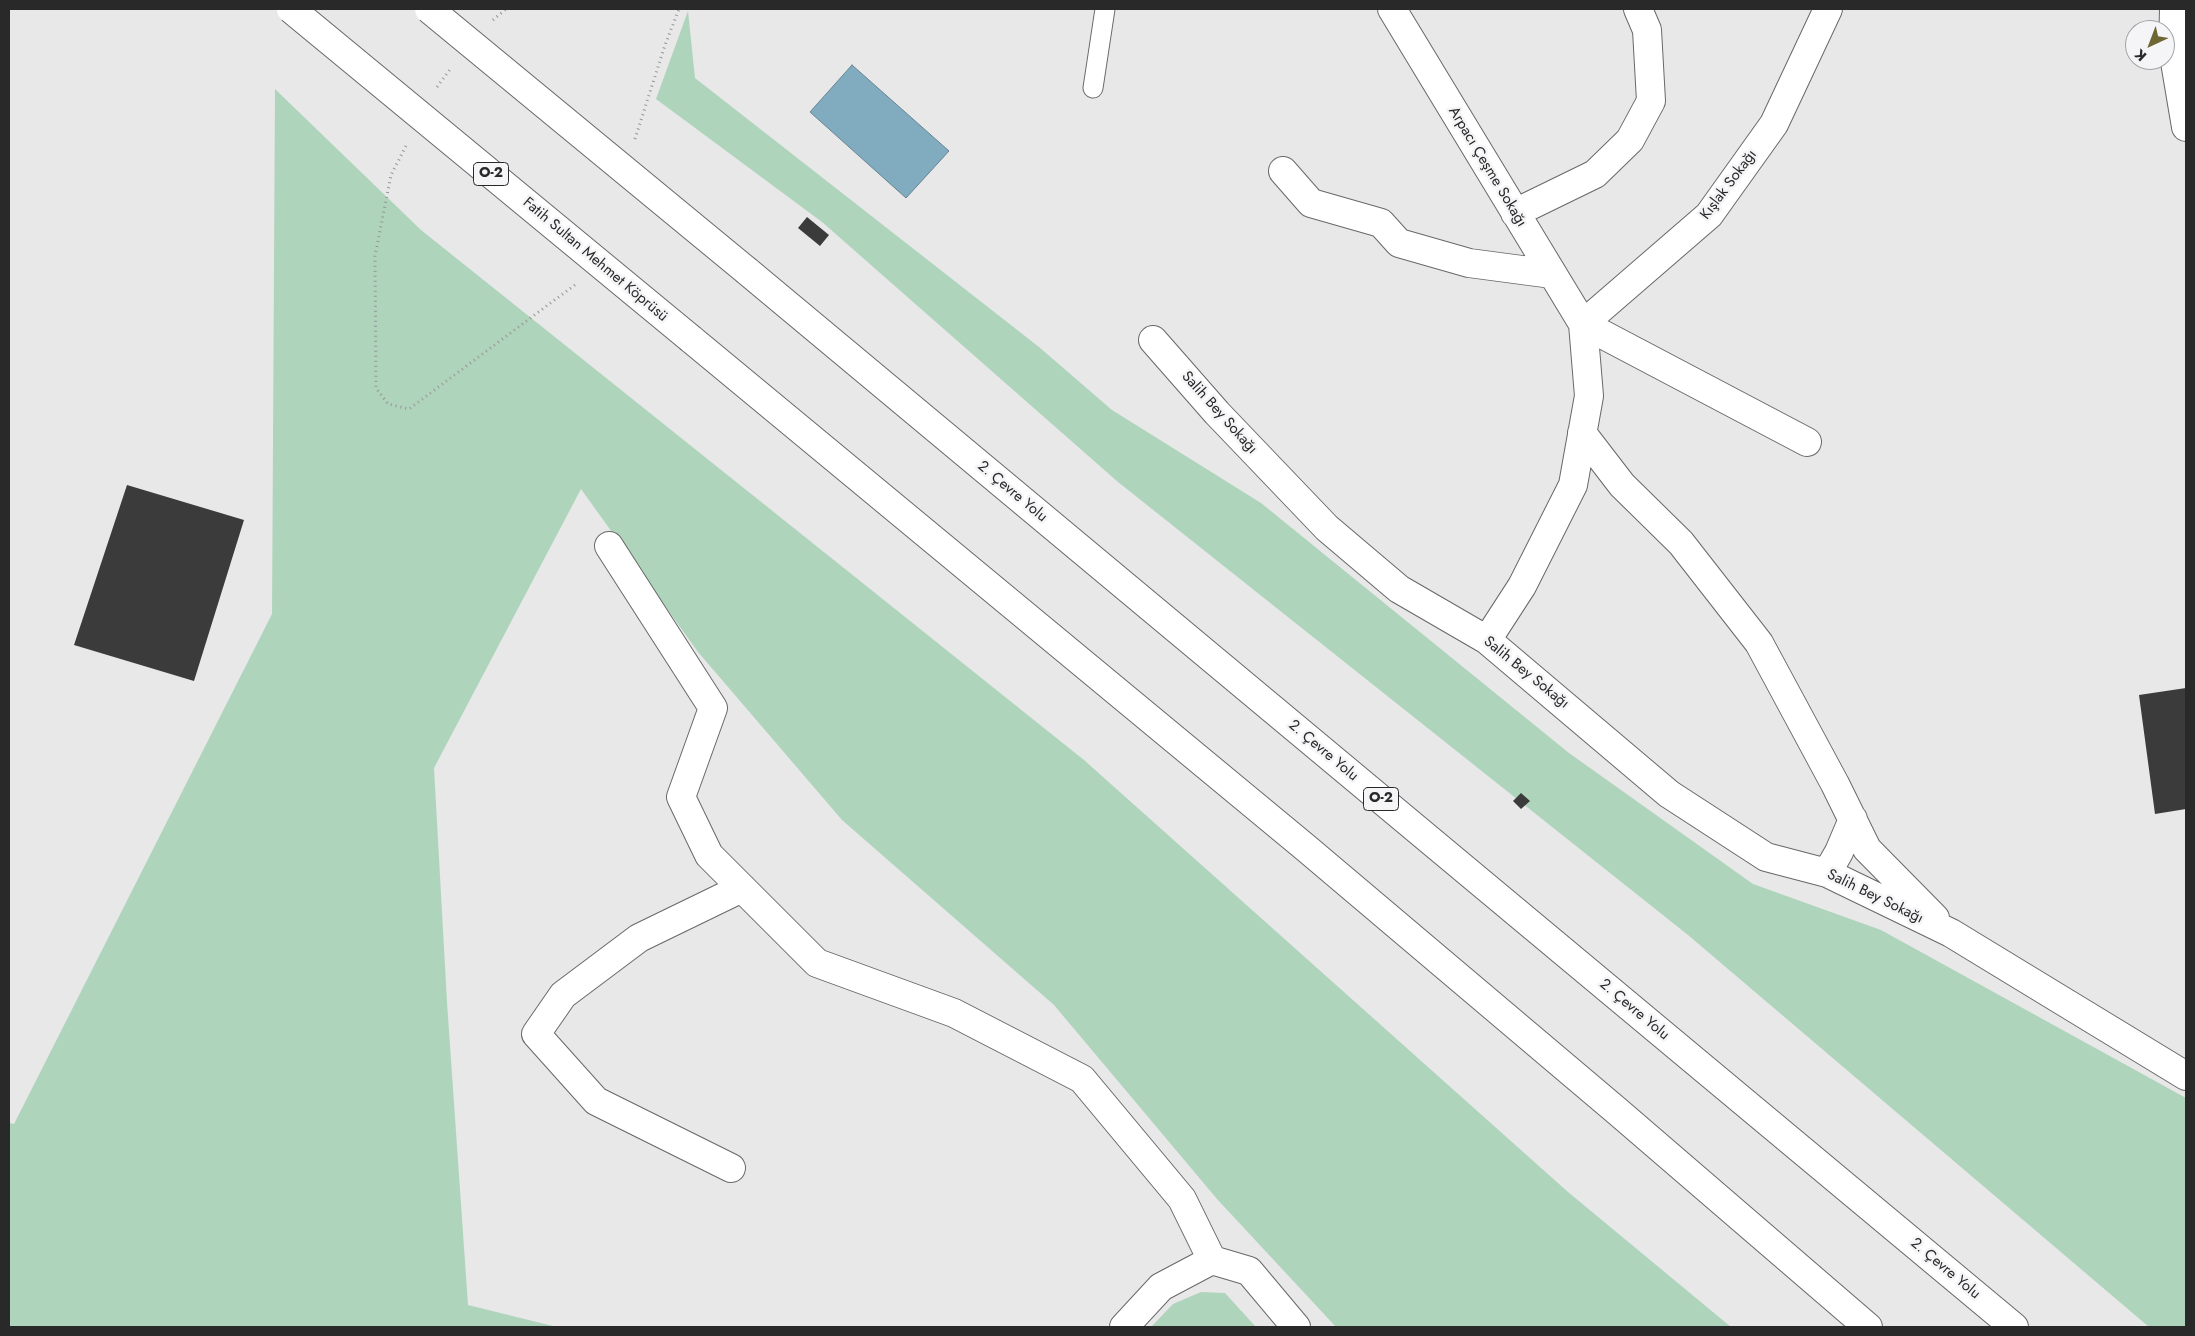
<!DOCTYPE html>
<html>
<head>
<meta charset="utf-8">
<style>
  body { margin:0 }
  #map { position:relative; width:2195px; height:1336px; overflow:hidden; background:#e8e8e9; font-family:Jost,sans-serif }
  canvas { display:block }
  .frame { position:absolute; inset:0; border:10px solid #292929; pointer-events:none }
  .north { position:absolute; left:2125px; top:20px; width:50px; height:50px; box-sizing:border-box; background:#f5f5f7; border:1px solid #a3a3a5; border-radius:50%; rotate:223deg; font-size:14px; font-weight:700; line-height:20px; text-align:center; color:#292929 }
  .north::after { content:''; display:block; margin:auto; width:18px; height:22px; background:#6f6733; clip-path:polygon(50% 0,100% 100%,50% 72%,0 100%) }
</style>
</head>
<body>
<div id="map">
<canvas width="2195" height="1336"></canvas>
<div class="frame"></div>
<div class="north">K</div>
</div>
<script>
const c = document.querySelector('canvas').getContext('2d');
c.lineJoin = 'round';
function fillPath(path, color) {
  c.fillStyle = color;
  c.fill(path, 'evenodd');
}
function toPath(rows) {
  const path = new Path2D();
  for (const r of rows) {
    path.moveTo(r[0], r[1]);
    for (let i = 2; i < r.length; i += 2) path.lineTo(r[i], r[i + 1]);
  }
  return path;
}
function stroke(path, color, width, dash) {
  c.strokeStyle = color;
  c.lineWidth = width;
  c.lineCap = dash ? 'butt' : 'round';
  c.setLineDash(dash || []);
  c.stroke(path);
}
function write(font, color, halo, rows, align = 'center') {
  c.font = font + ' Jost,sans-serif';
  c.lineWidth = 5;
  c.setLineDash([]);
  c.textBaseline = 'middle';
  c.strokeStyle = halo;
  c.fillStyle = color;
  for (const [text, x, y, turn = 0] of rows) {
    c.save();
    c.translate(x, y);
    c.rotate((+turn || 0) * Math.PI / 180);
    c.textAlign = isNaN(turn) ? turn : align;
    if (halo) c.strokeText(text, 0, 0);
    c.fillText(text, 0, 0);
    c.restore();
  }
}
fillPath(toPath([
  [688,11,695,78,1039,347,1112,410,1261,503,1569,753,1753,884,1881,930,2186,1098,2186,1327,2149,1327,1688,935,1118,482,822,222,656,99],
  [275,89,421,230,1084,760,1568,1192,1731,1327,1336,1327,1217,1199,1054,1005,842,820,698,652,581,489,434,768,447,1002,468,1305,557,1327,9,1327,9,1123,14,1124,272,614],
  [1201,1292,1225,1293,1256,1327,1151,1327,1173,1304]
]), '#afd4bc');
const water = toPath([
  [852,65,949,151,906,198,810,112,852,65]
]);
fillPath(water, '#81abbf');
stroke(water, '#678492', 1);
fillPath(toPath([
  [807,217,829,235,820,246,798,228],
  [127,485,244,520,194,681,74,645],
  [2186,688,2186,809,2155,814,2139,695],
  [1521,793,1530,801,1521,809,1513,801]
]), '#3b3b3c');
const lane = toPath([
  [1093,88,1105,9]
]);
const street = toPath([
  [1392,9,1583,324,1589,396,1573,485,1522,586,1487,640],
  [2174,9,2173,50,2186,127],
  [1283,171,1311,203,1381,223,1399,243,1469,263,1552,274],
  [1515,213,1595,174,1630,140,1651,101,1647,30,1638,9],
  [1583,324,1709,215,1774,124,1828,9],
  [1583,324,1807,442],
  [1153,340,1217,413,1327,528,1399,589,1487,640,1669,794,1766,857,1827,873,1951,933,2186,1076],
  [1582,433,1622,485,1681,543,1759,643,1835,784,1867,849,1935,918],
  [609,546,713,708,681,797,709,855,817,963,954,1013,1082,1079,1182,1199,1212,1260],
  [1827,873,1839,852,1853,819],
  [731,1168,596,1101,536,1034,563,995,639,938,742,888],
  [1124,1327,1161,1287,1212,1260,1249,1271,1296,1327]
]);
const highway = toPath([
  [747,271,2014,1327],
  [691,339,1306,848,1617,1111,1868,1327]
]);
stroke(lane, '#686869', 21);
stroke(street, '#686869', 30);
stroke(highway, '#686869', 30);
stroke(toPath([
  [493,20,506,9],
  [437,87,451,68],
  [635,139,665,45,679,9],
  [406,146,391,175,375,256,376,388,388,404,409,409,576,284]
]), '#959596', 3, [1, 4]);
stroke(lane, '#fff', 19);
stroke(street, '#fff', 28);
stroke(highway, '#fff', 28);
const highwayBridge = toPath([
  [291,9,691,339],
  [429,9,747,271]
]);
stroke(highwayBridge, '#686869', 30, []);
stroke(highwayBridge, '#fff', 28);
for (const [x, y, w] of [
  [491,174,35],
  [1381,799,35]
]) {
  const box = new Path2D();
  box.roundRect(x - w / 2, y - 11.5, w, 23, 4);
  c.fillStyle = '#f5f5f7';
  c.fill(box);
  stroke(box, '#292929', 1);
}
write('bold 14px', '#292929', null, [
  ["O-2",491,174],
  ["O-2",1381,799]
]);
write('15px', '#292929', '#f5f5f7', [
  ["Arpacı Çeşme Sokağı",1487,167,59],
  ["Kışlak Sokağı",1729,185,-53],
  ["Fatih Sultan Mehmet Köprüsü",595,260,40],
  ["Salih Bey Sokağı",1219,413,48],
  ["2. Çevre Yolu",1012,492,40],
  ["Salih Bey Sokağı",1526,673,39],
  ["2. Çevre Yolu",1323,751,40],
  ["Salih Bey Sokağı",1875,897,26],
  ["2. Çevre Yolu",1634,1010,40],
  ["2. Çevre Yolu",1945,1269,40]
]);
</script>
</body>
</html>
